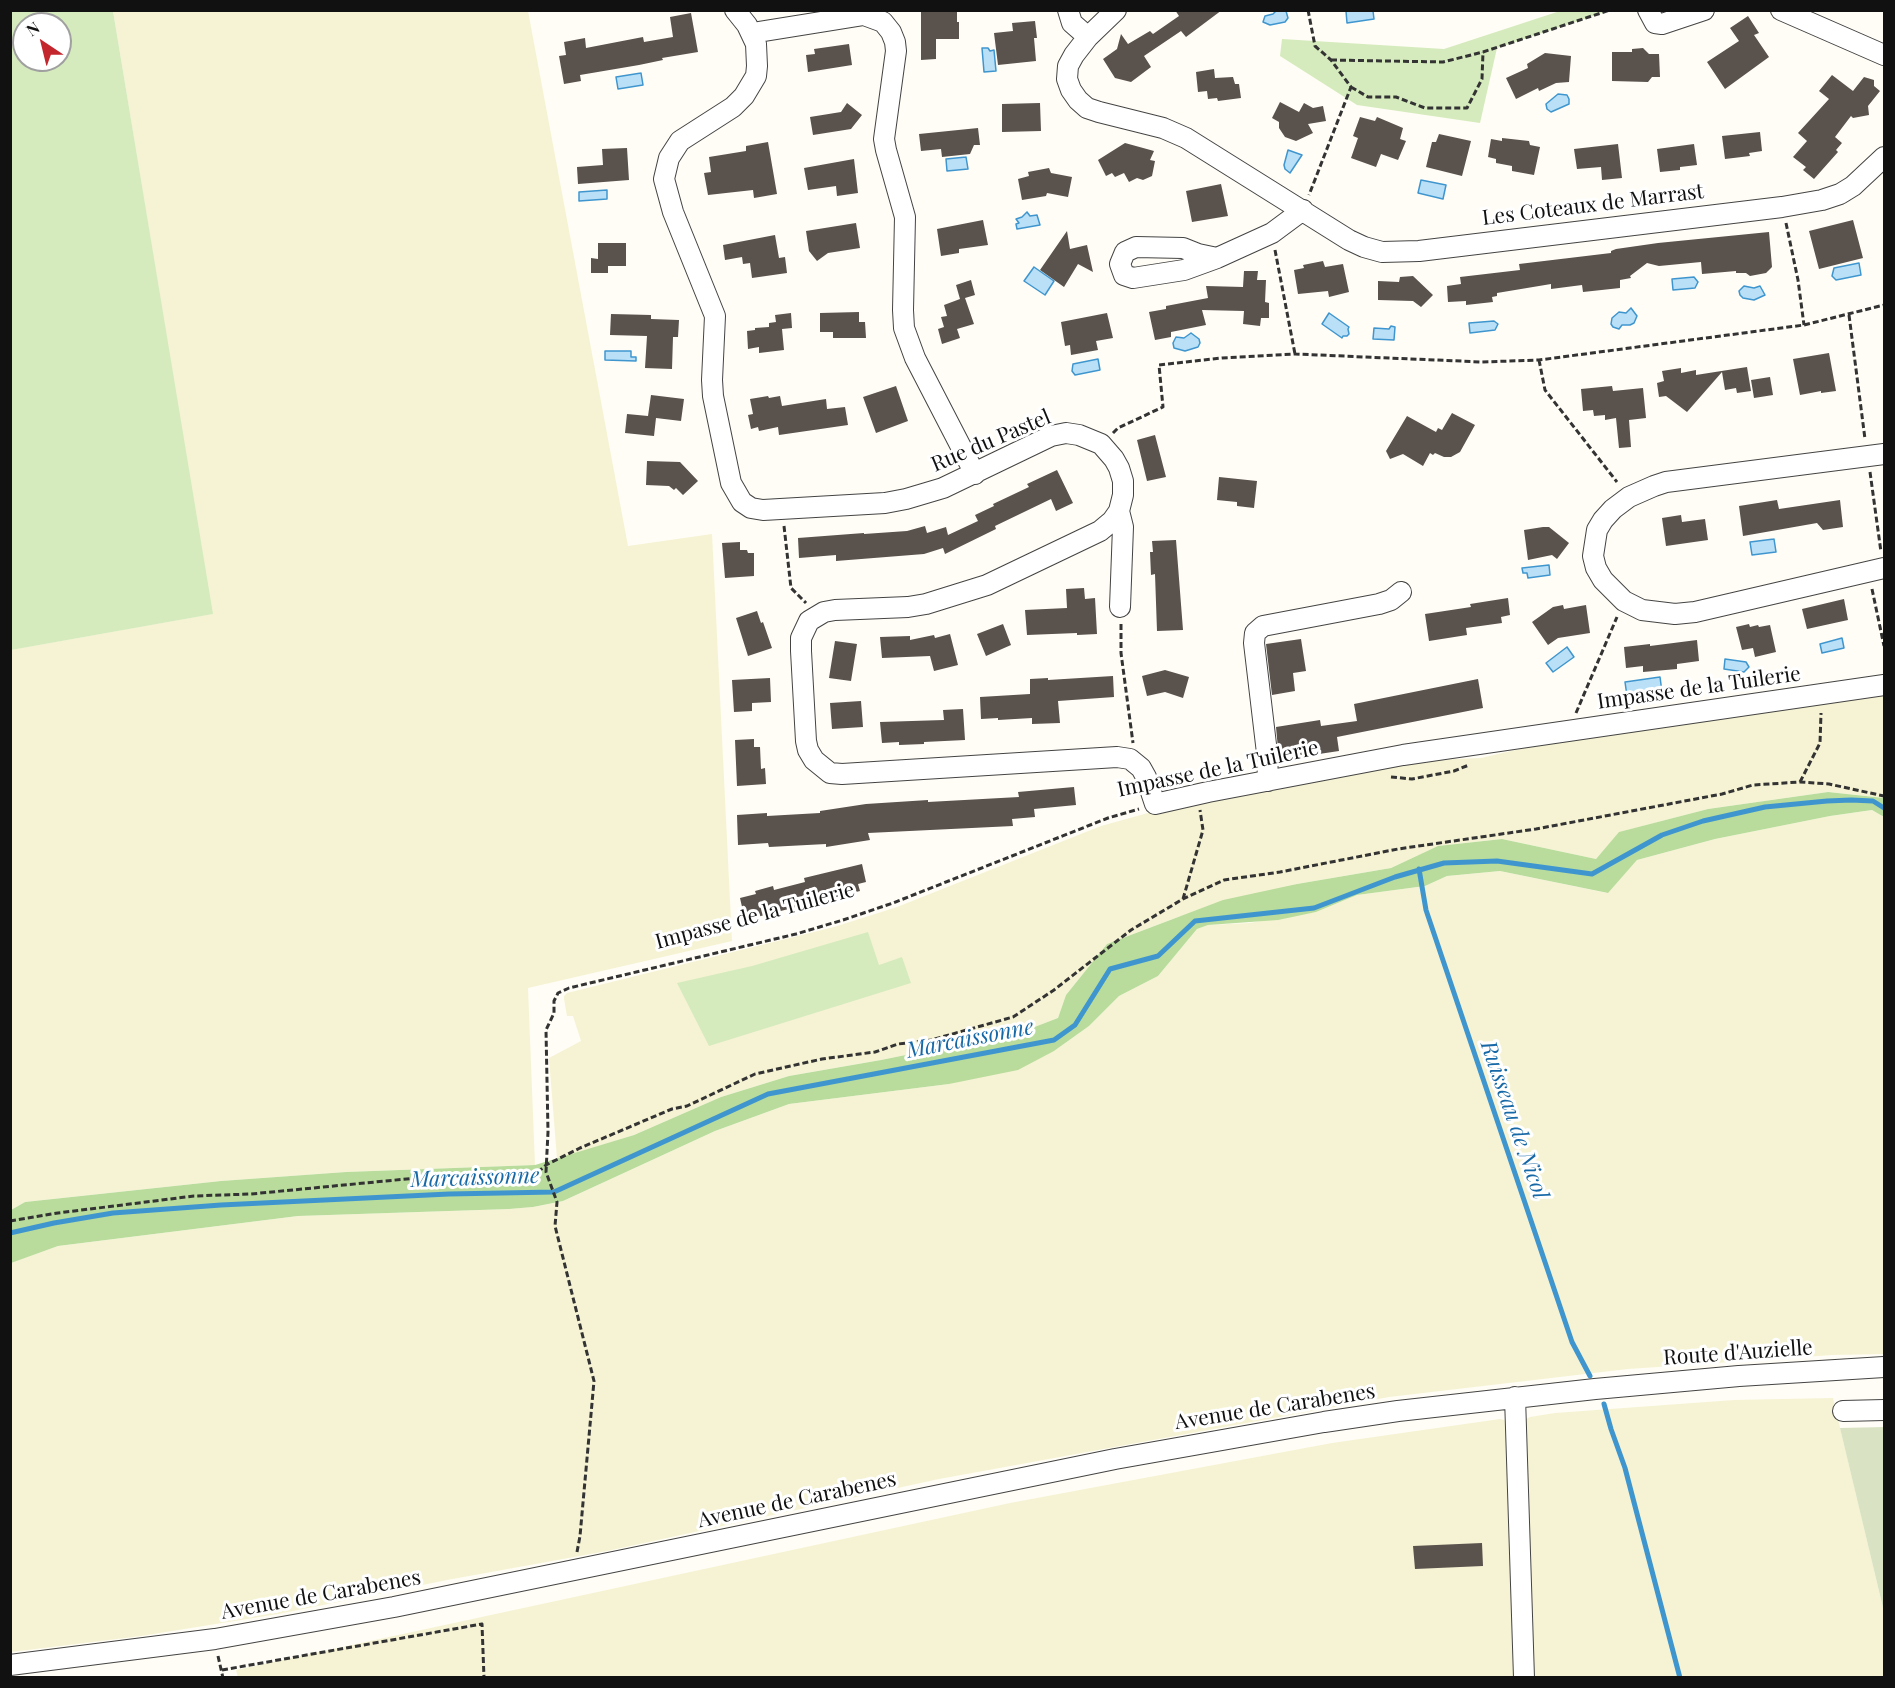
<!DOCTYPE html>
<html>
<head>
<meta charset="utf-8">
<style>
  body { margin:0 }
  #map { position:relative; width:1895px; height:1688px; overflow:hidden; background:#fffdf5; font-family:"Playfair Display",serif }
  canvas { display:block }
  .frame { position:absolute; inset:0; border:12px solid #111; pointer-events:none }
  .north { position:absolute; left:12px; top:12px; width:60px; height:60px; box-sizing:border-box; background:#fff; border:2px solid #a0a0a0; border-radius:50%; rotate:325deg; font-size:16px; font-weight:700; line-height:24px; text-align:center; color:#111 }
  .north::after { content:''; display:block; margin:auto; width:21px; height:27px; background:#c4262e; clip-path:polygon(50% 0,100% 100%,50% 72%,0 100%) }
</style>
</head>
<body>
<div id="map">
<canvas width="1895" height="1688"></canvas>
<div class="frame"></div>
<div class="north">N</div>
</div>
<script>
const c = document.querySelector('canvas').getContext('2d');
c.lineJoin = 'round';
function fillPath(path, color) {
  c.fillStyle = color;
  c.fill(path, 'evenodd');
}
function toPath(rows) {
  const path = new Path2D();
  for (const r of rows) {
    path.moveTo(r[0], r[1]);
    for (let i = 2; i < r.length; i += 2) path.lineTo(r[i], r[i + 1]);
  }
  return path;
}
function stroke(path, color, width, dash) {
  c.strokeStyle = color;
  c.lineWidth = width;
  c.lineCap = dash ? 'butt' : 'round';
  c.setLineDash(dash || []);
  c.stroke(path);
}
function write(font, color, halo, rows, align = 'center') {
  c.font = font + ' "Playfair Display",serif';
  c.lineWidth = 6;
  c.setLineDash([]);
  c.textBaseline = 'middle';
  c.strokeStyle = halo;
  c.fillStyle = color;
  for (const [text, x, y, turn = 0] of rows) {
    c.save();
    c.translate(x, y);
    c.rotate((+turn || 0) * Math.PI / 180);
    c.textAlign = isNaN(turn) ? turn : align;
    if (halo) c.strokeText(text, 0, 0);
    c.fillText(text, 0, 0);
    c.restore();
  }
}
fillPath(toPath([
  [113,11,528,11,628,546,712,534,732,941,528,988,535,1165,346,1172,221,1181,25,1202,11,1210,10,650,212,614],
  [1884,693,1884,798,1828,792,1708,809,1620,832,1596,859,1502,839,1439,846,1391,868,1297,884,1178,917,1107,944,1066,995,1058,1018,1024,1031,881,1060,789,1076,721,1097,634,1135,557,1159,549,1058,581,1041,573,1016,567,1016,564,999,564,996,567,993,834,927,897,907,1101,826,1166,808,1407,761,1481,758,1558,740],
  [1872,810,1884,817,1884,1354,1832,1355,1628,1369,1389,1397,939,1479,607,1551,447,1580,278,1614,141,1636,11,1652,10,1263,58,1246,298,1216,509,1209,533,1207,563,1201,715,1131,789,1104,949,1084,1054,1051,1089,1026,1119,996,1158,976,1197,929,1208,925,1249,923,1316,912,1357,895,1425,886,1447,876,1500,871,1607,893,1637,860,1715,839,1830,816],
  [1833,1398,1884,1612,1884,1678,238,1678,236,1670,1010,1503,1332,1443,1500,1419,1508,1421,1507,1491,1526,1490,1524,1420,1530,1417,1555,1413,1734,1400]
]), '#f6f3d4');
fillPath(toPath([
  [11,10,113,11,213,614,11,650],
  [24,24,60,24,60,60,24,60],
  [1563,10,1608,11,1497,48,1480,123,1357,105,1280,56,1282,39,1444,49],
  [868,932,879,965,902,957,911,983,709,1046,677,983,752,966]
]), '#d5ebbd');
fillPath(toPath([
  [1828,792,1884,798,1884,817,1872,810,1830,816,1715,839,1637,860,1608,893,1500,871,1447,876,1425,886,1357,895,1316,912,1278,920,1208,925,1197,929,1158,976,1119,996,1089,1026,1054,1051,1018,1070,949,1084,789,1104,715,1131,563,1201,533,1207,509,1209,298,1216,58,1246,11,1263,11,1210,25,1202,221,1181,346,1172,535,1165,634,1135,721,1097,789,1076,881,1060,1024,1031,1058,1018,1066,995,1107,944,1223,900,1297,884,1391,868,1438,846,1502,839,1596,859,1619,832,1708,809]
]), '#b9dc9c');
fillPath(toPath([
  [1884,1427,1884,1612,1840,1428]
]), '#d9e3c4');
const water = toPath([
  [1277,10,1286,11,1288,18,1285,22,1270,25,1263,22,1265,16,1273,14,1277,10],
  [1346,11,1373,11,1374,19,1347,23,1346,11],
  [982,48,988,48,990,51,994,50,996,71,984,72,982,48],
  [641,73,643,85,618,89,616,77,641,73],
  [1558,94,1567,95,1569,99,1569,104,1551,112,1547,109,1546,104,1558,94],
  [1288,150,1302,155,1290,173,1285,169,1284,165,1288,150],
  [966,157,968,169,947,171,946,159,966,157],
  [1421,180,1446,185,1443,199,1418,193,1421,180],
  [607,190,607,199,579,201,579,192,607,190],
  [1027,212,1030,216,1037,215,1040,225,1017,229,1016,224,1019,223,1016,219,1022,217,1027,212],
  [1859,263,1861,275,1836,280,1832,276,1834,268,1859,263],
  [1034,267,1054,281,1045,295,1024,281,1034,267],
  [1694,277,1698,282,1695,288,1673,290,1672,279,1694,277],
  [1744,286,1754,288,1760,286,1765,295,1754,300,1743,298,1740,295,1739,291,1744,286],
  [1631,308,1637,316,1634,323,1630,325,1622,325,1619,329,1613,327,1611,324,1612,318,1619,312,1626,313,1631,308],
  [1329,313,1349,327,1348,329,1349,334,1347,336,1343,336,1342,338,1322,324,1329,313],
  [1494,321,1498,324,1495,330,1470,333,1469,323,1494,321],
  [1391,326,1395,327,1394,340,1373,339,1374,328,1389,329,1391,326],
  [1191,333,1199,339,1200,343,1198,347,1185,351,1174,348,1173,343,1176,337,1184,338,1191,333],
  [605,351,631,351,631,357,636,357,636,361,605,360,605,351],
  [1098,359,1100,370,1075,375,1072,371,1073,364,1098,359],
  [1774,539,1776,552,1752,555,1750,542,1774,539],
  [1549,565,1550,575,1528,578,1527,573,1523,573,1522,568,1549,565],
  [1842,638,1844,648,1822,653,1820,644,1842,638],
  [1567,647,1574,657,1553,672,1546,663,1567,647],
  [1725,659,1746,662,1749,667,1744,672,1724,669,1725,659],
  [1660,677,1662,692,1627,696,1625,682,1660,677]
]);
fillPath(water, '#b9e0f7');
stroke(water, '#3f96cf', 1.5);
stroke(toPath([
  [1419,869,1426,910,1572,1342,1590,1376],
  [10,1233,54,1223,113,1213,221,1205,449,1194,554,1192,768,1094,1054,1040,1075,1025,1110,969,1158,956,1195,921,1314,908,1395,877,1444,863,1497,861,1592,874,1662,835,1703,821,1765,807,1827,801,1851,800,1873,801,1884,808],
  [1604,1404,1611,1429,1625,1468,1680,1678]
]), '#3f96cf', 5);
fillPath(toPath([
  [921,10,957,12,957,22,959,22,959,39,936,39,936,59,921,60],
  [1175,10,1222,10,1186,37,1181,31,1144,56,1151,67,1131,82,1115,78,1103,59,1117,49,1121,34,1128,44,1150,31,1153,34,1179,16],
  [691,13,698,52,662,58,663,60,639,65,580,75,581,81,564,84,559,56,566,55,564,42,585,38,586,48,643,37,644,42,673,37,670,17],
  [1748,16,1759,33,1754,35,1769,57,1725,89,1707,62,1739,41,1730,28],
  [1035,21,1037,38,1034,38,1036,61,998,65,994,33,1013,31,1012,23],
  [849,44,852,65,808,72,806,55,815,54,814,49],
  [1643,48,1649,54,1659,54,1660,77,1652,77,1648,82,1612,81,1612,52,1632,52,1632,49],
  [1545,53,1571,56,1569,82,1556,83,1539,91,1538,88,1516,99,1506,78,1528,68,1527,64],
  [1214,69,1215,78,1233,77,1235,84,1239,84,1241,98,1218,101,1217,98,1208,99,1207,91,1198,92,1196,72],
  [1832,75,1853,91,1864,77,1874,80,1874,86,1880,91,1868,106,1869,115,1853,118,1851,116,1835,137,1842,143,1836,150,1838,152,1814,179,1803,170,1806,167,1793,157,1807,141,1798,133,1829,99,1819,91],
  [1280,102,1299,112,1304,103,1313,108,1323,106,1326,121,1308,124,1313,133,1296,141,1285,137,1279,128,1279,122,1272,118],
  [847,103,862,115,851,129,813,135,810,117,841,112],
  [1040,103,1041,131,1002,132,1002,104],
  [1360,117,1375,121,1377,117,1403,128,1400,139,1406,141,1398,160,1381,154,1376,167,1351,158,1358,138,1353,136],
  [978,128,980,145,974,145,970,154,942,157,941,149,921,151,919,134],
  [1760,132,1762,151,1749,153,1750,156,1725,159,1722,136],
  [1439,134,1471,141,1462,176,1426,167,1432,142,1436,142],
  [1502,138,1529,141,1530,145,1540,147,1534,175,1512,171,1512,166,1496,163,1496,159,1488,157,1491,139,1502,141],
  [768,142,777,194,754,198,753,190,708,195,704,173,711,172,709,157,746,151,746,146],
  [1125,143,1154,151,1150,160,1155,161,1152,176,1143,180,1137,178,1129,182,1124,173,1115,177,1112,173,1106,176,1098,160],
  [1618,144,1622,178,1602,180,1601,167,1577,169,1574,149],
  [1694,144,1697,165,1680,167,1680,170,1660,172,1657,149],
  [627,148,629,180,578,184,577,167,603,165,602,149],
  [854,159,858,193,837,196,836,186,808,190,804,168],
  [1049,168,1051,173,1072,177,1068,197,1047,193,1046,196,1022,200,1018,179,1029,176,1028,172],
  [1221,184,1228,216,1192,222,1186,191],
  [983,220,988,245,959,249,959,253,941,256,937,229],
  [1853,220,1863,258,1819,269,1809,231],
  [856,223,860,248,828,253,817,261,809,251,806,231],
  [1067,231,1070,249,1087,245,1093,272,1078,264,1064,287,1040,270],
  [1769,232,1772,267,1766,273,1750,276,1746,273,1736,273,1736,271,1702,274,1701,262,1659,266,1647,263,1630,276,1631,278,1620,280,1620,288,1583,292,1582,285,1551,289,1551,284,1497,293,1497,296,1492,297,1493,302,1466,305,1466,301,1448,302,1447,286,1461,284,1460,277,1520,270,1519,264,1611,253,1611,251,1616,249,1658,243],
  [775,235,779,258,785,257,787,273,752,278,750,263,743,264,742,257,725,260,723,245],
  [598,243,626,243,626,266,608,266,608,273,591,273,591,258,598,259],
  [1323,261,1325,267,1343,264,1349,292,1329,297,1328,291,1298,294,1294,270,1304,268,1303,265],
  [1244,271,1258,271,1257,280,1266,280,1265,302,1269,303,1269,318,1261,318,1260,326,1243,324,1244,311,1202,310,1206,325,1171,332,1171,337,1155,340,1149,312,1166,309,1166,306,1208,298,1206,286,1243,287],
  [1413,276,1433,295,1421,307,1413,301,1378,300,1378,281,1399,282,1400,277],
  [971,280,975,295,965,298,974,324,957,329,960,338,942,344,938,329,944,327,941,317,947,316,944,305,960,299,956,285],
  [859,312,859,322,865,322,866,338,833,338,833,332,820,332,820,313],
  [791,313,792,328,782,329,784,350,759,353,759,347,748,349,747,331,755,330,755,328,769,327,769,323,776,322,775,315],
  [1107,313,1113,338,1096,341,1098,350,1071,355,1070,345,1065,346,1061,322],
  [611,314,651,315,651,319,679,320,678,337,673,337,672,369,645,368,647,336,610,335],
  [1829,353,1836,391,1821,393,1821,391,1800,395,1793,359],
  [1747,367,1751,391,1737,393,1736,388,1725,390,1722,372,1687,412,1666,396,1659,397,1657,383,1664,381,1662,371,1681,368,1681,373,1696,370,1696,375],
  [1770,377,1773,395,1754,398,1751,380],
  [896,386,908,421,876,433,863,397],
  [1612,386,1613,391,1643,388,1646,418,1629,420,1631,447,1619,448,1616,418,1605,420,1605,415,1594,416,1593,410,1583,411,1581,389],
  [651,395,684,399,681,421,656,418,654,436,625,433,627,414,648,416],
  [768,396,769,398,780,396,782,406,826,399,827,409,845,407,848,425,779,435,778,427,759,431,758,427,751,429,748,415,753,414,750,399],
  [1452,413,1475,425,1460,452,1451,457,1444,457,1435,453,1433,455,1430,453,1423,466,1403,454,1390,459,1386,451,1407,416,1436,432,1438,428,1442,430],
  [1155,435,1166,477,1147,481,1137,440],
  [647,461,680,462,698,481,683,495,676,488,674,490,669,486,646,485],
  [1057,470,1073,503,1056,511,1051,499,995,526,996,529,945,554,943,548,924,554,836,561,836,555,799,558,798,538,864,533,864,534,907,531,925,526,927,533,946,527,948,535,978,521,975,515,994,506,993,504,1029,487,1027,484],
  [1219,477,1257,481,1254,508,1237,506,1237,502,1217,500],
  [1777,500,1779,509,1840,500,1843,527,1823,530,1817,523,1743,536,1739,506],
  [1681,515,1682,522,1705,519,1708,540,1666,546,1662,518],
  [1543,527,1549,527,1569,543,1557,559,1552,555,1528,560,1524,530],
  [1176,540,1183,630,1157,631,1155,574,1151,575,1150,552,1153,552,1152,541],
  [740,542,740,550,747,550,748,553,754,553,754,576,725,578,722,543],
  [1084,588,1085,599,1095,598,1097,634,1077,635,1077,633,1027,635,1025,610,1067,608,1066,589],
  [1508,598,1510,615,1501,617,1502,623,1466,628,1467,635,1429,641,1425,614,1471,607,1470,604],
  [1844,599,1848,620,1807,629,1802,609],
  [1563,605,1564,609,1586,605,1590,633,1558,638,1548,645,1532,622,1553,607],
  [757,611,761,623,763,622,772,648,748,656,736,618],
  [1003,624,1011,645,986,656,977,634],
  [1749,624,1750,627,1758,625,1759,627,1770,625,1776,652,1755,657,1753,648,1742,650,1736,627],
  [950,634,958,665,934,671,930,656,882,658,880,637,910,636,910,640,934,635,935,638],
  [1301,639,1306,671,1293,673,1295,691,1272,695,1266,644],
  [1697,640,1699,661,1677,664,1677,669,1643,672,1643,666,1626,668,1624,647,1650,644,1650,646],
  [835,641,857,644,851,681,829,678],
  [1165,670,1189,677,1183,698,1165,692,1147,696,1142,676],
  [1113,676,1114,697,1058,701,1060,723,1032,724,1032,718,998,720,998,718,981,719,980,697,1030,694,1030,679,1048,678,1048,680],
  [770,678,771,702,752,703,752,711,734,712,732,680],
  [1478,679,1483,708,1337,737,1339,751,1279,760,1276,727,1320,720,1321,726,1357,721,1354,704],
  [861,701,863,727,832,729,830,703],
  [963,709,965,740,924,742,924,744,899,745,899,742,882,743,880,722,944,720,943,710],
  [754,739,754,747,760,747,761,769,765,768,766,784,737,786,735,740],
  [1074,787,1076,805,1034,809,1035,817,1012,819,1013,826,868,833,870,840,826,847,826,844,769,847,768,843,738,845,737,815,767,813,767,816,820,813,820,811,866,804,928,800,928,802,1019,797,1018,792],
  [862,864,866,882,858,884,860,891,745,920,740,898,756,894,755,891,773,886,774,890,805,882,804,878],
  [1482,1543,1483,1566,1415,1569,1413,1546]
]), '#5a524d');
const minor = toPath([
  [735,10,747,25,756,44,757,66,756,76,744,96,733,107,680,141,669,158,664,179,673,212,715,316,712,380,713,396,731,483,742,502,751,508,763,510,885,503,906,499,943,488,1051,436,1066,433,1079,435,1101,444,1114,459,1119,468,1123,481,1123,495,1119,511,1112,521,1100,531,987,585,926,604,908,607,835,610,824,612,809,621,801,638,801,651,806,741,808,750,814,760,830,773,842,774,1117,757,1130,759,1141,768,1146,777,1155,804,1208,792,1403,755,1884,685],
  [1068,10,1072,23,1088,37],
  [1116,10,1088,37,1074,55,1068,66,1067,79,1071,90,1078,100,1087,108,1099,112,1163,128,1186,138,1349,240,1364,247,1382,252,1419,251,1782,207,1822,200,1840,194,1853,186,1884,157],
  [1648,10,1655,23,1662,24,1704,10],
  [1781,10,1884,55],
  [752,33,864,15,883,22,891,32,895,42,896,51,884,139,886,150,905,217,903,310,904,328,915,358,975,474],
  [1217,258,1184,270,1133,278,1124,275,1120,264,1125,252,1136,247,1183,248,1198,254,1217,258,1272,233,1303,210],
  [1884,454,1666,482,1654,486,1629,497,1613,509,1603,520,1597,530,1593,556,1596,568,1603,580,1624,601,1642,610,1675,614,1695,612,1884,568],
  [1119,511,1123,527,1120,607],
  [1268,781,1267,753,1254,643,1255,633,1263,626,1379,604,1391,600,1401,592],
  [1515,1397,1524,1678],
  [1843,1411,1884,1410],
  [10,1665,215,1639,394,1607,1115,1459,1324,1422,1398,1411,1595,1389,1739,1376,1884,1367]
]);
stroke(minor, '#444', 22);
stroke(toPath([
  [1308,10,1315,46,1331,60,1351,87,1309,195],
  [1331,60,1443,62,1483,52,1610,10],
  [1351,87,1368,97,1396,97,1425,108,1467,108,1482,79,1483,52],
  [1786,223,1798,280,1804,325],
  [1275,250,1295,354],
  [1849,315,1865,439],
  [1539,360,1545,390,1617,482],
  [1113,433,1118,428,1163,407,1159,365,1222,358,1295,354,1482,362,1539,360,1804,325,1884,305],
  [1870,472,1881,552],
  [784,526,791,588,806,603],
  [1872,589,1884,646],
  [1121,624,1121,653,1133,743],
  [1576,713,1617,617],
  [1391,777,1412,779,1454,771,1469,765],
  [1800,782,1820,743,1821,713],
  [1183,899,1203,830,1200,810],
  [10,1221,58,1213,194,1196,251,1194,427,1177,536,1174,546,1165,580,1148,672,1109,687,1106,755,1074,822,1059,875,1052,898,1044,931,1040,1013,1017,1054,990,1131,930,1183,899,1224,880,1280,872,1398,849,1536,829,1722,794,1753,785,1800,782,1829,784,1884,796],
  [577,1552,580,1536,594,1381,555,1226,557,1202,546,1172,548,1132,546,1030,554,1013,554,1001,558,993,569,988,796,934,843,920,893,903,1108,818,1139,809],
  [218,1656,223,1678],
  [222,1670,482,1624,484,1678]
]), '#333', 3, [6, 3]);
stroke(minor, '#fff', 20);
write('21px', '#111', '#fff', [
  ["Les Coteaux de Marrast",1593,205,-7],
  ["Rue du Pastel",991,441,-23],
  ["Impasse de la Tuilerie",1699,688,-8],
  ["Impasse de la Tuilerie",1218,769,-12],
  ["Impasse de la Tuilerie",755,916,-15],
  ["Route d'Auzielle",1738,1353,-4],
  ["Avenue de Carabenes",1275,1407,-9],
  ["Avenue de Carabenes",797,1500,-12],
  ["Avenue de Carabenes",321,1595,-10]
]);
write('italic 22px', '#1768a6', '#fff', [
  ["Marcaissonne",970,1039,-11],
  ["Ruisseau de Nicol",1514,1120,71],
  ["Marcaissonne",475,1178,-2]
]);
</script>
</body>
</html>
